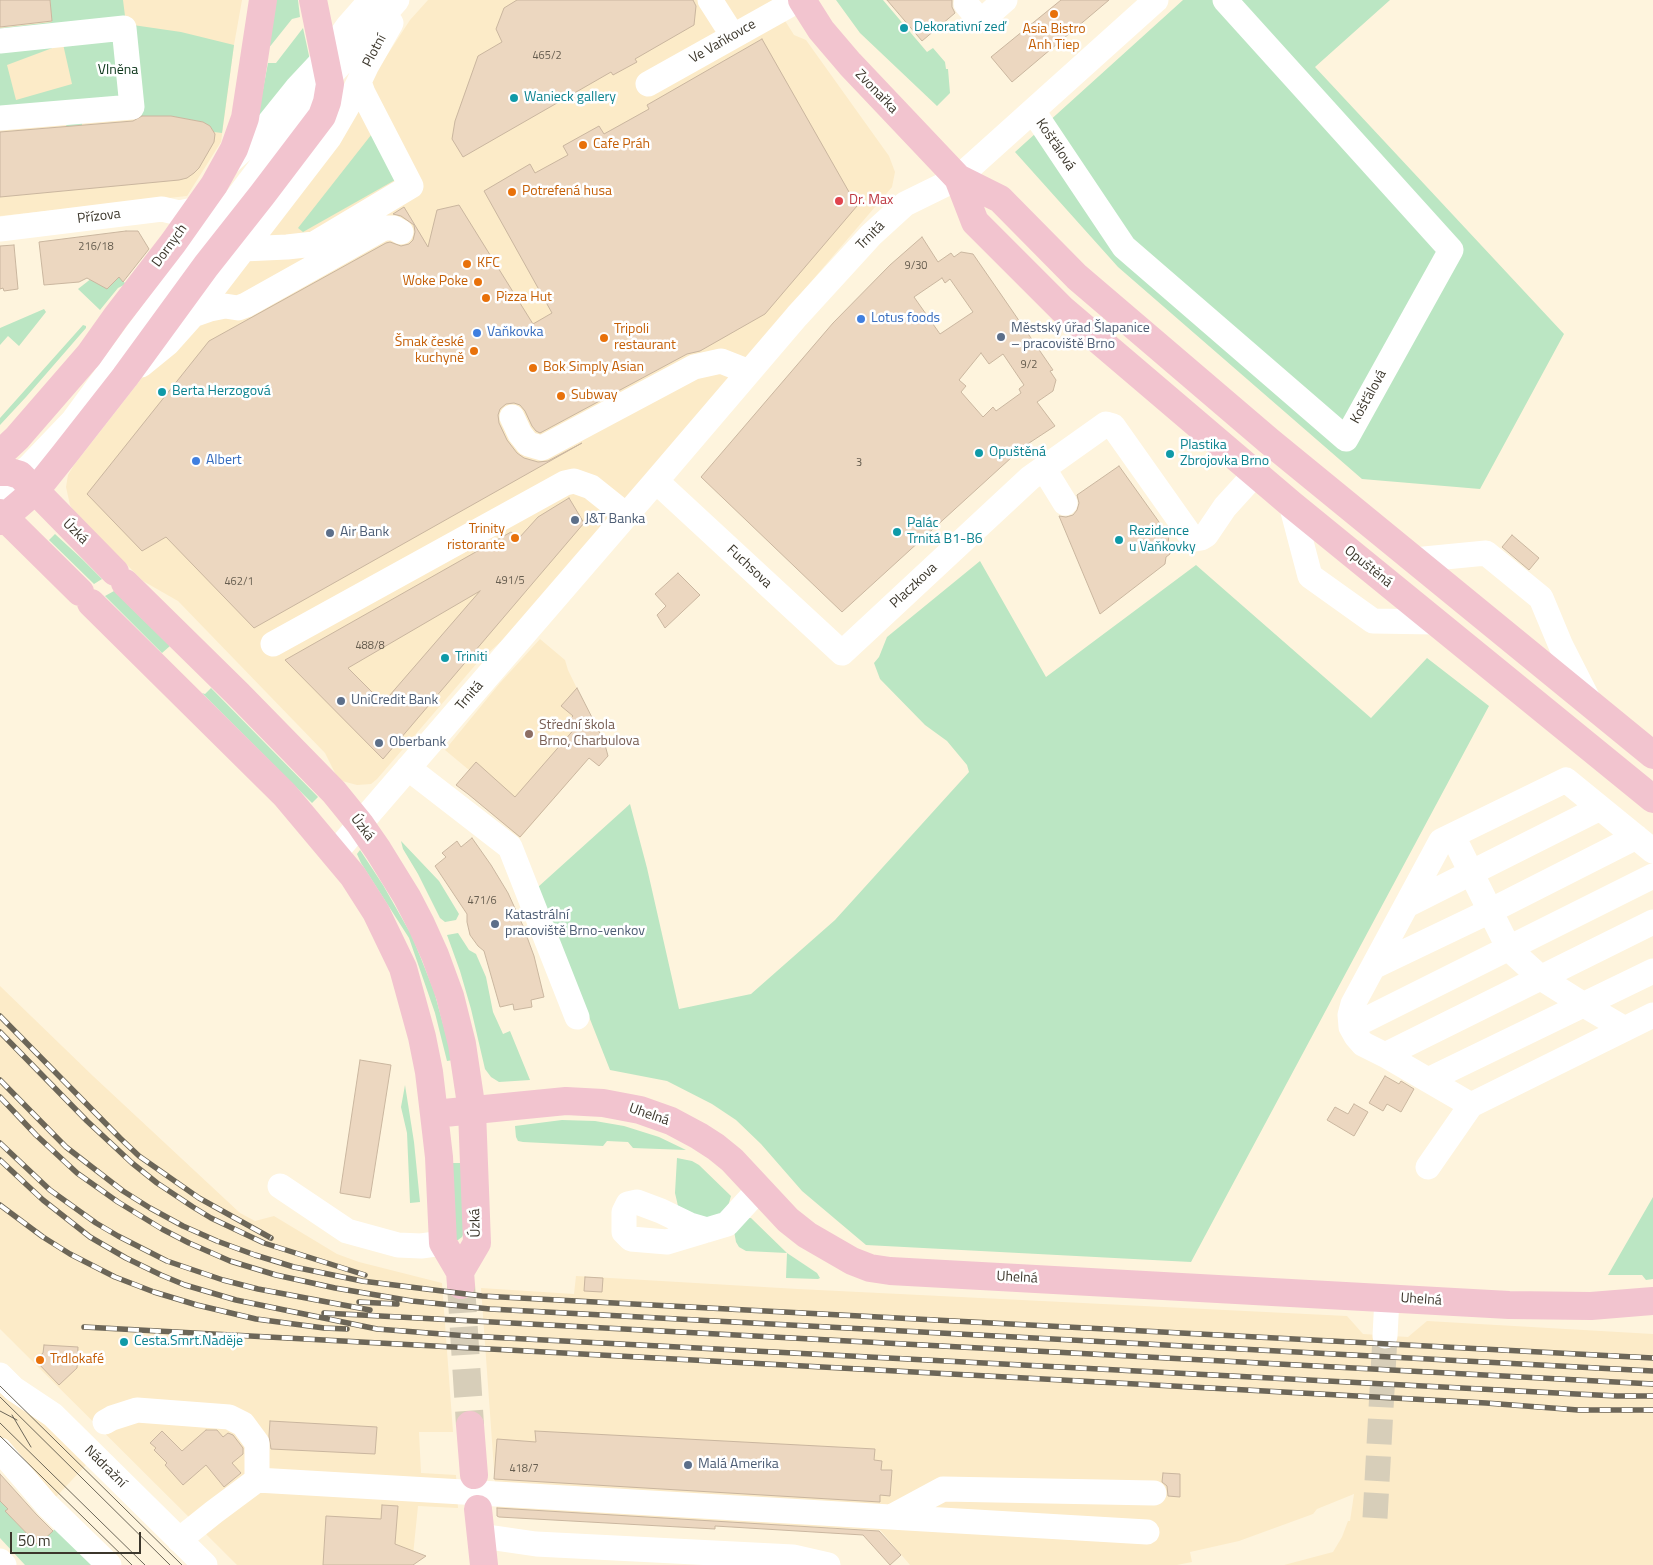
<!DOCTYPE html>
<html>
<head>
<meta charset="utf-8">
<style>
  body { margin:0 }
  #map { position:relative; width:1653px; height:1565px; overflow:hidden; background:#fef4dd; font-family:"Titillium Web",sans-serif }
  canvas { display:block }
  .scale { position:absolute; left:10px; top:1532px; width:131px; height:22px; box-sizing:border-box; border:2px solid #3b362b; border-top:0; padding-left:6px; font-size:15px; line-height:18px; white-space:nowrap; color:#3b362b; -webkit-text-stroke:4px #fff; paint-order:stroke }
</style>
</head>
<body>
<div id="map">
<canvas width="1653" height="1565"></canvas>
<div class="scale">50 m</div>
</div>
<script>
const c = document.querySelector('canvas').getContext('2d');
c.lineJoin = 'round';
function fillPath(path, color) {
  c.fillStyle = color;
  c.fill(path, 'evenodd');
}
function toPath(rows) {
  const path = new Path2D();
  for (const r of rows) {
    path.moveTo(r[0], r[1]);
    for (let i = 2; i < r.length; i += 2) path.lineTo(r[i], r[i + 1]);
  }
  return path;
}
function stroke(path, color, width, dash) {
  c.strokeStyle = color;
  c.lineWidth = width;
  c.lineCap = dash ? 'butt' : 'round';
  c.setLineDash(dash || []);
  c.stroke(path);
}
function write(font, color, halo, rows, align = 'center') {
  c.font = font + ' "Titillium Web",sans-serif';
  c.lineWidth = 5;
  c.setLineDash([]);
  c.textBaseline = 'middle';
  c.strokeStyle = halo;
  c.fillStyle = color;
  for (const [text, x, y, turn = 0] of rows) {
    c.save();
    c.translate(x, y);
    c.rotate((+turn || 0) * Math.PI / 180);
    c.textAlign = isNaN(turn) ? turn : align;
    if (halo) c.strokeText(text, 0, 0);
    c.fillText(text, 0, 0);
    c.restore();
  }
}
fillPath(toPath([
  [0,0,242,0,234,45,221,142,187,196,0,216],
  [428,0,772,0,794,35,806,40,889,156,895,172,892,187,514,630,478,662,377,779,371,784,357,785,342,781,336,775,325,753,178,601,143,581,75,513,70,505,66,487,68,475,74,465,223,274,378,69,410,20],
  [540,639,565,660,568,670,603,742,608,756,599,766,589,758,520,838,468,794,456,785,469,770,445,750,500,683],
  [0,986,93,1076,240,1213,255,1221,274,1216,337,1254,359,1262,442,1283,453,1432,419,1432,421,1473,456,1475,458,1508,418,1506,412,1565,237,1565,0,1329],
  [576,1276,798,1289,1347,1316,1363,1334,1408,1337,1427,1321,1653,1334,1653,1565,1284,1565,1333,1552,1342,1537,1348,1521,1350,1521,1354,1494,1317,1509,1313,1514,1239,1541,1190,1552,1192,1562,1177,1565,910,1565,881,1531,879,1530,497,1511,481,1288,574,1294],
  [0,1381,86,1465,56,1497,0,1442]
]), '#fcebc8');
fillPath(toPath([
  [50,0,123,0,126,24,181,32,234,45,222,133,214,132,210,126,203,122,171,116,145,116,82,123,82,130,68,140,66,123,0,129,0,28,52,22],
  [63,44,72,84,16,100,7,65],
  [276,0,298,0,300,17,292,19,268,49],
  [836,0,883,0,927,52,933,48,945,62,946,69,948,69,950,93,937,106,860,33],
  [1183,0,1390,0,1315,67,1564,334,1480,489,1362,479,1118,267,1015,152],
  [303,28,311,65,256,126,268,63,276,63],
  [375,130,395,180,303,232,298,228],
  [119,277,126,284,118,288,100,310,78,289,92,278,107,288],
  [44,309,46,312,19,346,8,336,0,345,0,328],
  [83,325,86,326,86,328,26,397,0,425,0,418],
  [55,534,82,559,102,579,94,584,49,540],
  [980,561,1046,677,1196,565,1371,718,1427,658,1489,706,1191,1262,866,1245,802,1191,761,1144,736,1120,712,1104,667,1081,610,1070,538,887,630,804,647,868,679,1009,751,994,835,920,969,772,967,765,947,741,925,725,880,679,874,663,879,657,887,637],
  [114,591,170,646,162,653,105,596],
  [211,688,318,797,312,803,202,693,205,694],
  [401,841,439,881,459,914,456,920,445,922,440,918,418,874,403,849],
  [360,850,383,885,412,936,434,991,453,1060,447,1061,435,1013,409,938,361,863,357,854],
  [458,933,469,950,476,954,486,977,493,1012,503,1034,510,1031,530,1080,499,1082,491,1077,485,1069,471,1009,460,971,447,935],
  [405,1085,414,1142,420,1202,410,1203,407,1133,401,1107],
  [562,1120,595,1121,624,1126,659,1137,686,1150,633,1148,628,1142,607,1141,603,1146,523,1142,518,1141,516,1137,515,1126],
  [677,1158,692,1161,699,1165,731,1196,727,1210,708,1221,678,1206,675,1193],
  [450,1163,466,1163,466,1229,462,1237,458,1240,456,1240],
  [1653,1197,1653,1279,1646,1280,1642,1275,1608,1275],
  [747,1218,751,1218,787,1253,817,1273,820,1278,818,1279,786,1278,787,1253,746,1251,739,1247,736,1242,734,1231],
  [0,1501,8,1509,6,1512,38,1545,56,1528,93,1565,25,1565,0,1538]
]), '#bbe6c3');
const building = toPath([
  [0,0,50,0,52,21,0,27,0,0],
  [517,0,693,0,696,6,694,25,635,59,637,62,613,75,611,72,463,157,452,139,455,121,478,56,502,42,496,29,504,8,517,0],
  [887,0,952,0,952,7,955,13,922,41,887,0],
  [1061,0,1109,0,1012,82,991,57,1061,0],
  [762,39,857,206,765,314,700,351,687,354,540,433,536,431,532,426,525,411,520,405,514,403,506,404,500,409,498,415,499,423,507,440,517,453,524,458,538,462,548,461,582,443,254,628,166,537,142,551,87,494,209,341,386,243,390,242,401,246,409,244,413,240,415,232,414,225,401,216,393,214,404,207,428,247,437,210,459,205,533,324,552,313,484,191,530,164,535,173,568,155,563,146,599,126,604,134,649,109,647,105,762,39],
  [142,116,171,116,203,122,210,126,215,134,214,142,199,168,194,173,187,178,179,180,0,197,0,132,133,121,142,116],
  [126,231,138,231,149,249,123,282,119,277,107,289,87,278,79,282,44,285,39,242,126,231],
  [922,237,938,262,951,253,954,257,961,252,973,254,1000,293,1053,370,1050,371,1056,380,1053,391,1037,402,1055,426,1023,447,842,612,701,477,833,323,890,265,922,237],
  [942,278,945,283,950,279,973,312,940,334,914,297,942,278],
  [981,353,989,364,1003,354,1024,385,1019,389,1021,393,996,411,993,407,983,417,961,392,966,386,959,380,981,353],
  [14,245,18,289,4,291,3,288,0,289,0,246,14,245],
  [1119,466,1169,536,1168,543,1171,547,1170,554,1166,557,1165,564,1100,614,1059,516,1066,517,1073,515,1077,510,1079,503,1077,495,1119,466],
  [569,498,584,523,383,759,285,660,511,532,519,538,538,517,569,498],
  [480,591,383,703,348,668,480,591],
  [1512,535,1539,558,1529,570,1502,547,1512,535],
  [678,573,700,595,665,628,657,615,666,606,655,594,678,573],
  [577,688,604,741,608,756,599,766,589,758,520,837,468,794,456,785,476,762,515,797,577,726,570,719,573,716,561,706,577,688],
  [472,838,491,865,508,893,523,926,534,956,544,997,531,1000,532,1007,514,1010,513,1004,500,1007,484,951,478,946,470,935,467,922,467,914,435,866,446,857,442,853,457,841,461,847,472,838],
  [360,1060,391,1065,370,1198,340,1193,360,1060],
  [1385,1076,1399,1084,1401,1081,1414,1089,1401,1112,1387,1104,1383,1111,1369,1103,1385,1076],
  [1354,1104,1368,1112,1354,1136,1327,1120,1335,1107,1348,1114,1354,1104],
  [585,1277,603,1278,602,1292,584,1291,585,1277],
  [44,1345,78,1347,77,1368,59,1385,35,1360,43,1353,44,1345],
  [270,1421,377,1427,375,1454,271,1449,269,1436,270,1421],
  [206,1430,217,1430,223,1437,228,1433,233,1435,243,1448,243,1454,232,1463,241,1473,224,1487,206,1465,183,1485,165,1465,167,1463,154,1450,156,1448,150,1443,162,1431,182,1451,206,1430],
  [535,1431,875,1449,874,1460,882,1461,881,1470,892,1470,890,1496,880,1495,880,1502,494,1479,497,1439,536,1442,535,1431],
  [1163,1473,1180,1474,1180,1497,1168,1496,1167,1486,1162,1482,1163,1473],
  [0,1474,36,1514,53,1531,38,1545,5,1511,8,1509,0,1501,0,1474],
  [382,1505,398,1506,395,1544,426,1556,413,1565,323,1565,326,1516,381,1519,382,1505],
  [497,1508,879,1531,901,1555,890,1565,863,1535,715,1526,715,1529,499,1517,497,1516,497,1508]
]);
fillPath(building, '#ecd7c0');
stroke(building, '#cab69f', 1);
stroke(toPath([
  [1375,1518,1385,1336]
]), '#d7ceb9', 25, [25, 12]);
stroke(toPath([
  [461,1285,470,1425]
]), '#d7ceb9', 28, [28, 14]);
stroke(toPath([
  [710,0,733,36],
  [966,4,977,17,982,18,988,15,1005,0],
  [0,41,124,28,132,107,0,118],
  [648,84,798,0],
  [1033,111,1124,247,1346,439,1451,250,1225,0],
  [226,165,260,134,297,88,325,58,348,26,371,0],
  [0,229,162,209,179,213,198,209],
  [243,249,287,247,314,244,411,186,363,93,359,82],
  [193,315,210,309,225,306,238,308,246,305,380,230,386,228,394,228,401,232],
  [141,365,168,343,193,315,329,138,347,107,367,65,391,23],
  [512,417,520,434,528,444,542,448,694,367,721,361,749,372],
  [1044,469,1065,503],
  [656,481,842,653,1030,478,1106,424,1113,426,1190,535,1195,539,1201,538,1206,535,1225,507,1255,474],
  [0,491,29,467,73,421,225,214,329,77,397,0],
  [1291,504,1310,576,1373,621,1435,622],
  [1414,560,1486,553,1541,598,1561,646,1590,703],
  [273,644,565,483,574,481,591,487,626,515],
  [408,768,510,847,577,1017],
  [1453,836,1509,949,1541,978,1584,1005,1625,1029],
  [335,853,656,481,797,316,871,235,905,204,958,178,1156,0],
  [1407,905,1600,808],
  [1373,967,1490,911,1636,837],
  [1351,1027,1653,876],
  [1385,1055,1653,922],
  [1428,1080,1653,971],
  [1471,1105,1385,1055,1363,1044,1356,1036,1351,1027,1350,1015,1353,1004,1441,841,1566,780,1653,851],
  [1428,1167,1471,1105,1653,1015],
  [280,1186,347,1231,398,1245,421,1246,443,1243],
  [707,1230,690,1225,661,1211,637,1202,628,1204,624,1212,624,1232,631,1239,667,1242,727,1224,759,1189],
  [1385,1336,1387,1298],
  [0,1375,14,1389,53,1415,205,1565],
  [105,1422,112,1418,137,1410,229,1417,243,1424,257,1443,257,1480],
  [0,1450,47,1505,109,1565],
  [891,1517,943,1489,1154,1493],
  [481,1536,536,1544,793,1557,828,1565],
  [179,1540,214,1512,257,1480,1147,1532],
  [0,1561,4,1565]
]), '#fff', 25);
stroke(toPath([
  [802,0,821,30,850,64,958,178,1000,199,1077,277,1269,441,1653,755],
  [958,178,975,222,1062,309,1291,504,1653,799],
  [0,454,17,438,89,355,116,317,173,243,214,185,234,149,245,118,263,0],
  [0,472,10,472,20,475,115,572],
  [0,513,80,592],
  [0,521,36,490,64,455,125,377,206,266,262,195,322,116,327,102,330,84,313,0],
  [125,583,238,694,334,792,360,824,378,850,407,897,421,924,435,955,450,996,462,1044,472,1111,477,1243,460,1272],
  [91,603,285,795,353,876,376,912,403,968,422,1037,429,1072,434,1114,439,1157,443,1243,460,1272,461,1285],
  [434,1114,566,1101,603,1103,640,1110,671,1121,699,1136,716,1147,732,1160,788,1220,807,1235,852,1261,870,1268,890,1271,1509,1305,1591,1306,1653,1301],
  [470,1425,474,1475],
  [478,1509,484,1565]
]), '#f2c4cf', 28);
stroke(toPath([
  [0,1386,182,1565],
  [0,1397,170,1565],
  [0,1411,17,1420],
  [12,1415,31,1447],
  [0,1423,145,1565],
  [0,1436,132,1565]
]), '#6c6658', 1);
const rail = toPath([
  [0,1016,120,1138,139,1156,199,1198,271,1238],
  [0,1032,87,1121,132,1163,157,1183,193,1207,211,1218,264,1243,365,1275],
  [0,1080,66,1147,123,1191,150,1208,183,1226,217,1241,255,1255,294,1267,362,1281,482,1296,1653,1358],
  [0,1097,36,1135,77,1173,118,1202,162,1229,189,1243,230,1261,276,1275,335,1288,412,1301,490,1309,1653,1371],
  [0,1143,50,1190,96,1223,118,1236,167,1261,223,1280,258,1289,370,1310],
  [0,1160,43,1200,90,1237,126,1258,161,1275,185,1285,236,1300,377,1329,468,1336,1576,1394,1617,1396,1653,1396],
  [0,1205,43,1237,70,1254,115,1277,154,1292,197,1305,256,1319,324,1328,347,1329],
  [359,1302,397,1304],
  [324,1313,1653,1384],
  [84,1327,1486,1403,1578,1410,1653,1410]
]);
stroke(rail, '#6c6658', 5.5);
stroke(rail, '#fff', 4, [11]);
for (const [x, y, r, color] of [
  [1054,14,5,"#e8710a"],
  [904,28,5,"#0f9aa8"],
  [514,98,5,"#0f9aa8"],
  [583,145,5,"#e8710a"],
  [512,192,5,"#e8710a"],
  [839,201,5,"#e0444e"],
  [467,264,5,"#e8710a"],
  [478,282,5,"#e8710a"],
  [486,298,5,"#e8710a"],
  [861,319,5,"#3f7fe0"],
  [477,333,5,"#3f7fe0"],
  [1001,337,5,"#5c6f8a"],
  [604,338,5,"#e8710a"],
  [474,351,5,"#e8710a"],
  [533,368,5,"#e8710a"],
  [162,392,5,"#0f9aa8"],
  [561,396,5,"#e8710a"],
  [979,453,5,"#0f9aa8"],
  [1170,454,5,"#0f9aa8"],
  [196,461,5,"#3f7fe0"],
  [575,520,5,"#5c6f8a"],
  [897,532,5,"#0f9aa8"],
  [330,533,5,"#5c6f8a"],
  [515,538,5,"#e8710a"],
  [1119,540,5,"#0f9aa8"],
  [445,658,5,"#0f9aa8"],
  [341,701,5,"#5c6f8a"],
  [529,734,5,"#8d6e63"],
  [379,743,5,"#5c6f8a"],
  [495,924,5,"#5c6f8a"],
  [124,1342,5,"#0f9aa8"],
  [40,1360,5,"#e8710a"],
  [688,1465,5,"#5c6f8a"]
]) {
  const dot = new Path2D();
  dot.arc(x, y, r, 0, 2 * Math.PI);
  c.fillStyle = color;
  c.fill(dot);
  stroke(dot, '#fff', 2);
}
write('11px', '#675e50', null, [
  ["465/2",547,56],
  ["216/18",96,247],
  ["9/30",916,266],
  ["9/2",1029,365],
  ["3",859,463],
  ["491/5",510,581],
  ["462/1",239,582],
  ["488/8",370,646],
  ["471/6",482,901],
  ["418/7",524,1469]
]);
write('14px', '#0d838f', '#fff', [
  ["Dekorativní zeď",914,28],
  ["Wanieck gallery",524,98],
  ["Berta Herzogová",172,392],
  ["Plastika",1180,446],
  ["Zbrojovka Brno",1180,462],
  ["Opuštěná",989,453],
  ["Palác",907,524],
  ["Trnitá B1-B6",907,540],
  ["Rezidence",1129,532],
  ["u Vaňkovky",1129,548],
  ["Triniti",455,658],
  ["Cesta.Smrt.Naděje",134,1342]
], 'left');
write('14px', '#c56008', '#fff', [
  ["Asia Bistro",1054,30,"center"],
  ["Anh Tiep",1054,46,"center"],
  ["Cafe Práh",593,145],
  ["Potrefená husa",522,192],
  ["KFC",477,264],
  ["Woke Poke",468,282,"right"],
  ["Pizza Hut",496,298],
  ["Tripoli",614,330],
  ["restaurant",614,346],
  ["Šmak české",464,343,"right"],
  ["kuchyně",464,359,"right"],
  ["Bok Simply Asian",543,368],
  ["Subway",571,396],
  ["Trinity",505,530,"right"],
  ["ristorante",505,546,"right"],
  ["Trdlokafé",50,1360]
], 'left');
write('14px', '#3b362b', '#fff', [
  ["Ve Vaňkovce",723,42,-30],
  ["Plotní",375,51,-62],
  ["Zvonařka",876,92,46],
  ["Košťálová",1055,145,56],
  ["Přízova",99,217,-7],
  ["Trnitá",871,236,-45],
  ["Dornych",170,246,-54],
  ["Košťálová",1369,397,-61],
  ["Úzká",75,532,45],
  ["Fuchsova",749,567,43],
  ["Opuštěná",1368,567,39],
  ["Placzkova",914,586,-43],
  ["Trnitá",470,696,-49],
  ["Úzká",362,828,53],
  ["Uhelná",649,1115,19],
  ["Úzká",476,1223,-91],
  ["Uhelná",1017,1278,3],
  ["Uhelná",1421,1300,4],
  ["Nádražní",105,1467,45]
]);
write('14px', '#0a3418', '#fff', [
  ["Vlněna",118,71]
]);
write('14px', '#be3a42', '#fff', [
  ["Dr. Max",849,201]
], 'left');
write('14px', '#366cbe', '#fff', [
  ["Lotus foods",871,319],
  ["Vaňkovka",487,333],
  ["Albert",206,461]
], 'left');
write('14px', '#4e5e75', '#fff', [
  ["Městský úřad Šlapanice",1011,329],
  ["– pracoviště Brno",1011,345],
  ["J&T Banka",585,520],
  ["Air Bank",340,533],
  ["UniCredit Bank",351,701],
  ["Oberbank",389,743],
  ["Katastrální",505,916],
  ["pracoviště Brno-venkov",505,932],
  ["Malá Amerika",698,1465]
], 'left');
write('14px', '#785e54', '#fff', [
  ["Střední škola",539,726],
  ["Brno, Charbulova",539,742]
], 'left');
</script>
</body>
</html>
